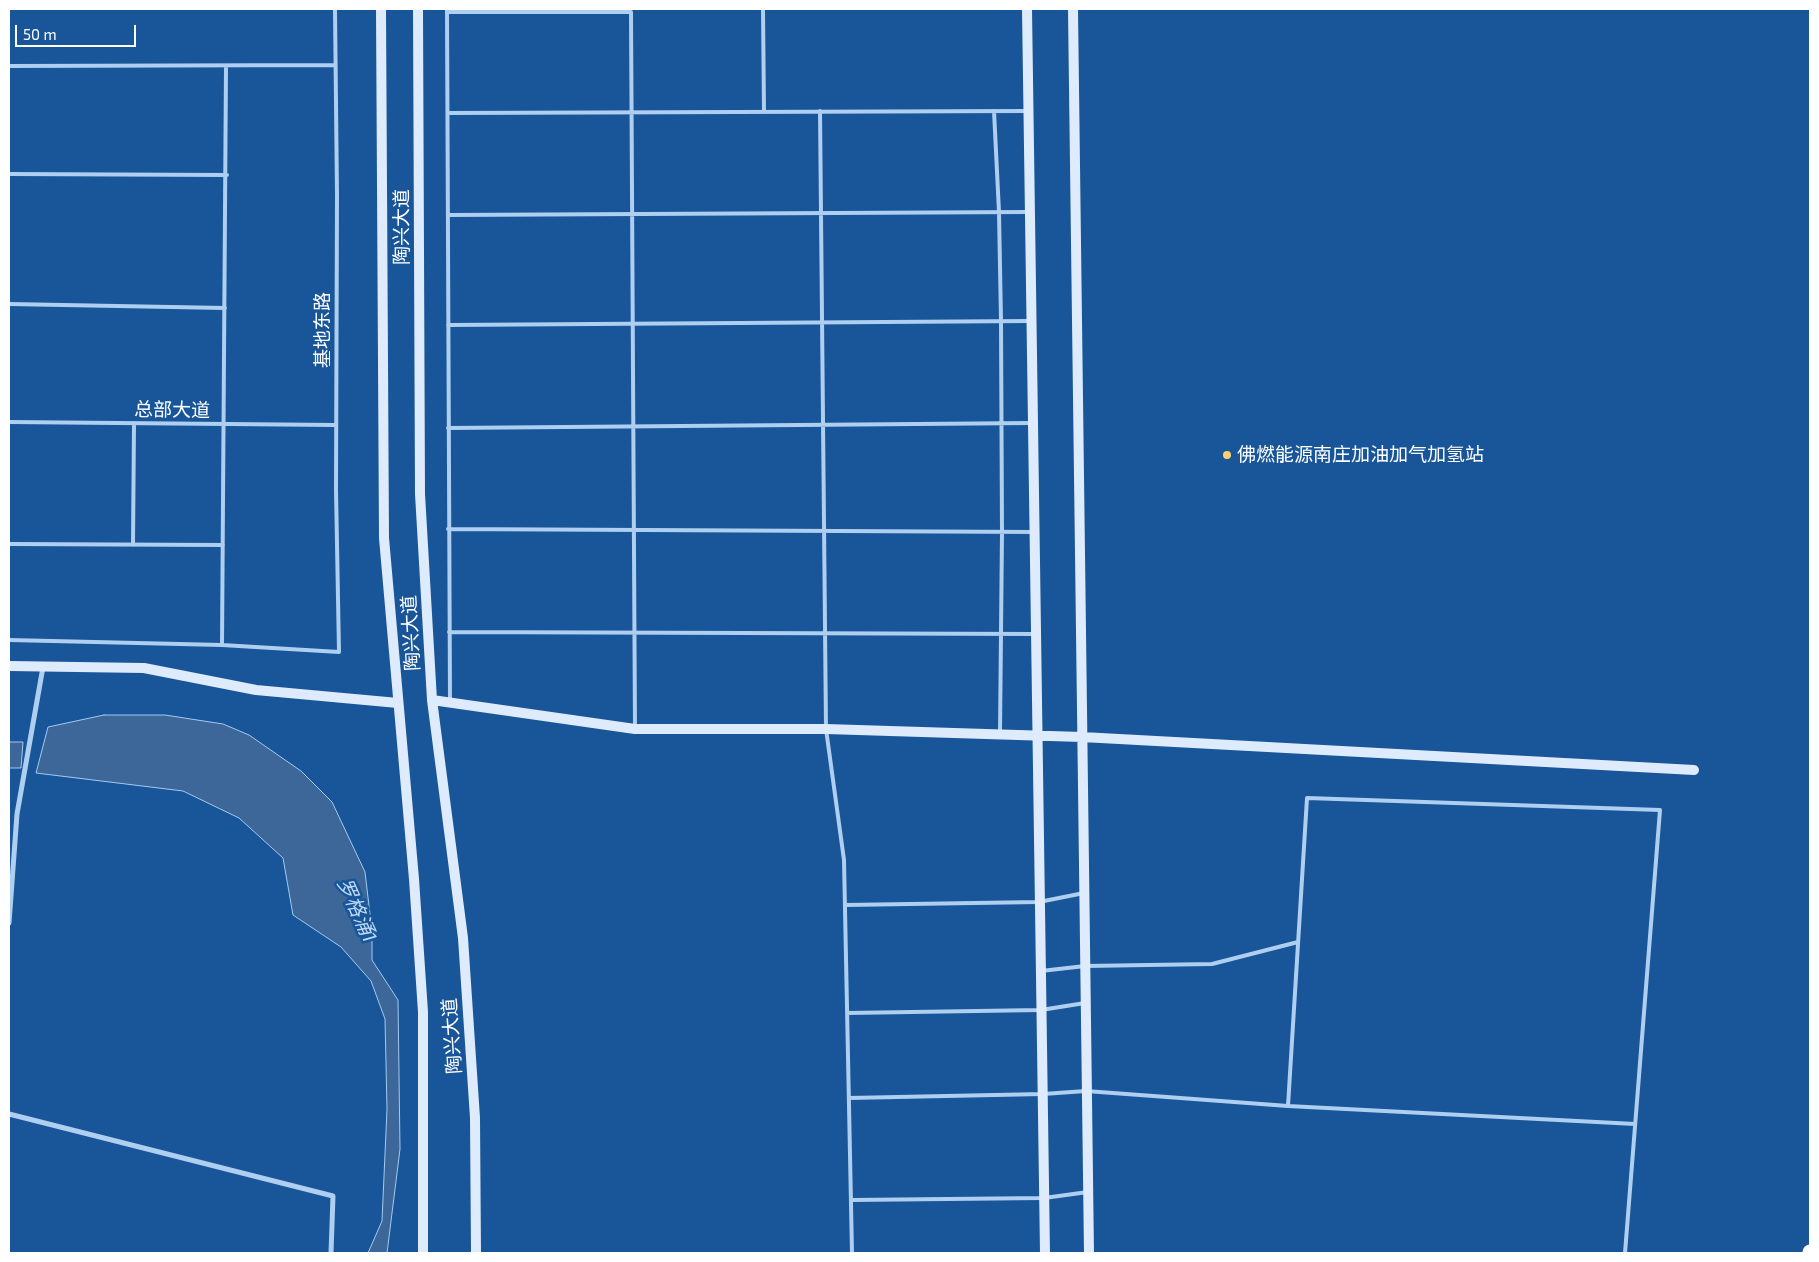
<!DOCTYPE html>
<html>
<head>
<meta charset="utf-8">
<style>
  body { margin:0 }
  #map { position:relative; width:1819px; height:1262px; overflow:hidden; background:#195599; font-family:"Exo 2",sans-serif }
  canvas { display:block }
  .frame { position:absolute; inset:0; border:10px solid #fff; pointer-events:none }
  .scale { position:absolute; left:15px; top:25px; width:121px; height:22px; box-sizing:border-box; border:2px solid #fff; border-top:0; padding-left:6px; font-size:15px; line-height:18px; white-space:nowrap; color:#fff; -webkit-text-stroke:4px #195599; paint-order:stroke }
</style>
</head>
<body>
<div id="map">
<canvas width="1819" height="1262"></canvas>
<div class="frame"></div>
<div class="scale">50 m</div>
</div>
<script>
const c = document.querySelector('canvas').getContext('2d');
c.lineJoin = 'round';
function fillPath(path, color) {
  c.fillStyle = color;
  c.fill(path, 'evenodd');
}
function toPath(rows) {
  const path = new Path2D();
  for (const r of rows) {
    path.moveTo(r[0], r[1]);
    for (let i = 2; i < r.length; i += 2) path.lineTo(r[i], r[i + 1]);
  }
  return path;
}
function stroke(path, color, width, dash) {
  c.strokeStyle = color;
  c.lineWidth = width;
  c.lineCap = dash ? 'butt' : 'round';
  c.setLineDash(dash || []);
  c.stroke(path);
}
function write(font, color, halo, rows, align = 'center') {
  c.font = font + ' "Exo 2","Noto Sans SC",sans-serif';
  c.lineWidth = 5;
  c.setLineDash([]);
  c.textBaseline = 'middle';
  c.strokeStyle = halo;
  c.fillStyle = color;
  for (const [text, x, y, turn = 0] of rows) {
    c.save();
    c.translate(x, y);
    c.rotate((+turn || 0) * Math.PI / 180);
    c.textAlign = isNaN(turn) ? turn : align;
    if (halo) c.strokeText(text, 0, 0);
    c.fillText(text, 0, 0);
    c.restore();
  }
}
const water = toPath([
  [104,715,165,715,223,724,249,735,301,771,332,802,365,872,372,931,372,960,398,1000,400,1149,387,1253,368,1253,382,1221,387,1109,385,1019,371,981,341,947,293,915,283,858,239,818,183,791,36,773,48,727,104,715],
  [9,742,23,742,21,768,9,768,9,742]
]);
fillPath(water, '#3d6798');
stroke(water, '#a2caf3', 1);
stroke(toPath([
  [447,9,450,701],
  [763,9,764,111],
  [447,12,631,12,635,729],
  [9,66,335,65],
  [820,111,826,729,844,860,852,1253],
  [994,111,999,212,1001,321,1002,532,1000,733],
  [448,113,1026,111],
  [9,174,227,175],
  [448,215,1028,212],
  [9,304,225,308],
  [448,325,1030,321],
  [9,422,336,425],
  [448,428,1033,423],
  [448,529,1034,532],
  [9,544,223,545],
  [133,545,134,423],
  [449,632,1034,634],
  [9,640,222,645,339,652,336,490,337,196,335,9],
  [222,645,226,66],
  [845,905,1039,902,1084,893],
  [1041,971,1085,966,1212,964,1298,942],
  [847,1013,1041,1010,1085,1003],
  [849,1098,1043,1094,1086,1091,1288,1106,1307,798,1660,810,1625,1253],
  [1288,1106,1635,1124],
  [851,1200,1044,1198,1088,1192]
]), '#afcff1', 4);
stroke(toPath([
  [9,923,17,814,43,667],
  [9,1114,333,1196,331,1253]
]), '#afcff1', 5);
stroke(toPath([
  [381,9,384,538,414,879,423,1012,423,1253],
  [418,9,420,494,432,700,463,938,475,1118,476,1253],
  [1027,9,1045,1253],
  [1073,9,1089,1253],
  [9,666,144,668,256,690,398,703],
  [432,700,635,729,826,729,1082,737,1694,770]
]), '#ddebfc', 10);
stroke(toPath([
  [1810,1253,1810,1252]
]), '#fff', 15);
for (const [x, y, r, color] of [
  [1227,455,5,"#ffd16f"]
]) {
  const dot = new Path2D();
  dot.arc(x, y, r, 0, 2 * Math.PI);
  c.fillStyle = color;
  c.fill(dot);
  stroke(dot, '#195599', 2);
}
write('19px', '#fff', '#195599', [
  ["陶兴大道",402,227,-90],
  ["基地东路",323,330,-90],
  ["总部大道",172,410,1],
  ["陶兴大道",411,633,-93],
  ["陶兴大道",452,1036,-94]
]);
write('19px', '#fff', '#195599', [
  ["佛燃能源南庄加油加气加氢站",1237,455]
], 'left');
write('italic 20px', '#bbd8f7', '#195599', [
  ["罗格涌1",357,910,66]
]);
</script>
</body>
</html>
